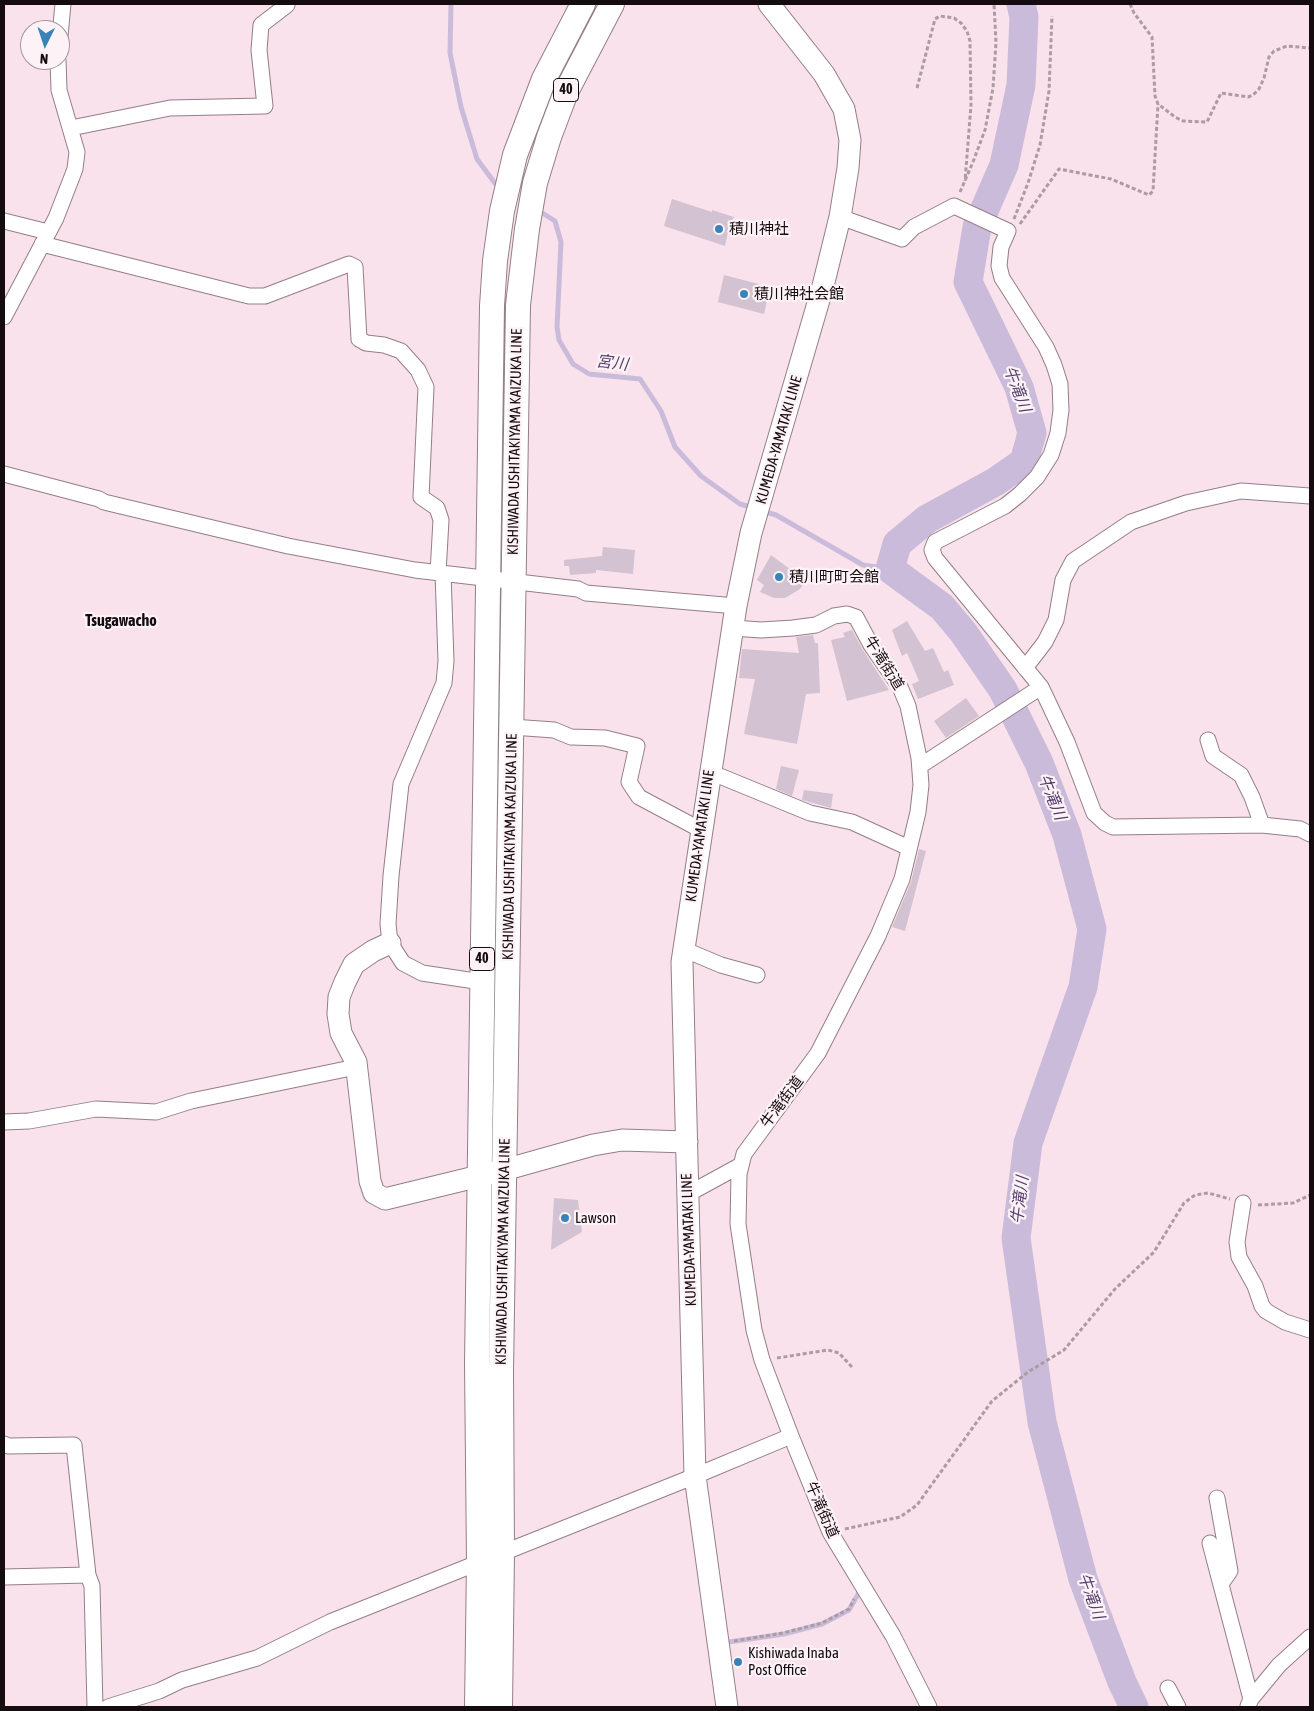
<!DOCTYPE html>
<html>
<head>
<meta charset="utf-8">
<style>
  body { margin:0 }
  #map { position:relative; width:1314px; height:1711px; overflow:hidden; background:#f9e2eb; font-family:"Asap Condensed",sans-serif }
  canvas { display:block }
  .frame { position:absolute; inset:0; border:5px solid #140c0f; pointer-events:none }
  .north { position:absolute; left:20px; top:20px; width:50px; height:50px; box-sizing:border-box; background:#fdf3f7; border:1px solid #a0979a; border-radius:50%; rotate:184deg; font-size:14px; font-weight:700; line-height:20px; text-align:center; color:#140c0f }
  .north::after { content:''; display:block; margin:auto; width:18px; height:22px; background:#3883b7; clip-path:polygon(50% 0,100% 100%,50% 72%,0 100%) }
</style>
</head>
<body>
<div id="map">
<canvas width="1314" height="1711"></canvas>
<div class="frame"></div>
<div class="north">N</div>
</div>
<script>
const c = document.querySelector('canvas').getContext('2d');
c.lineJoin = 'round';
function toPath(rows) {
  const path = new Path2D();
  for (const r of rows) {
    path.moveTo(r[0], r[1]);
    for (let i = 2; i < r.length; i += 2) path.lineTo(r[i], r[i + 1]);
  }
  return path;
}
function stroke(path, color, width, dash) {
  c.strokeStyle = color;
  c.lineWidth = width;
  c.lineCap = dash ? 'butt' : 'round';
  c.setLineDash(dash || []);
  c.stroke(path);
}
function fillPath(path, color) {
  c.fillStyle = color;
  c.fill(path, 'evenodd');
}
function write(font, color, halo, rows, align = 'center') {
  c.font = font + ' "Asap Condensed","Noto Sans JP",sans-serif';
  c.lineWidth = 4.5;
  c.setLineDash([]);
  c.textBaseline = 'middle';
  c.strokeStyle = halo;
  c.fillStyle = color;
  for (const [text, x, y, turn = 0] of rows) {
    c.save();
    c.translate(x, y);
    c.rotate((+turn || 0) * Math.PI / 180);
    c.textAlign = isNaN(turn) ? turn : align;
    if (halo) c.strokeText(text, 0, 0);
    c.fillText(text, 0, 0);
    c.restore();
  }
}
stroke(toPath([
  [451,4,450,53,461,107,477,159,497,186,501,188],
  [536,209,555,221,561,242,557,327,559,340,573,364,589,374,640,379,661,411,675,447,701,476,740,504,754,508],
  [762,511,776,515,863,565,890,569],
  [722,1643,784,1634,822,1624,849,1610,861,1589]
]), '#cbbbdb', 5);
stroke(toPath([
  [1021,4,1024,17,1021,85,1004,165,977,227,968,282,1019,387,1032,433,1024,462,995,482,927,519,897,544,890,569,942,607,963,632,1003,690,1039,763,1067,835,1092,929,1083,987,1028,1143,1016,1238,1042,1422,1083,1579,1122,1682,1134,1707]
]), '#cbbbdb', 29);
fillPath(toPath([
  [672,199,712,212,712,210,734,217,728,232,725,246,664,226],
  [724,275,770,287,764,314,718,302],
  [603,547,635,550,633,574,596,570,596,573,570,575,569,566,564,566,564,560,602,556],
  [771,555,806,581,800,589,785,598,774,598,760,592,764,585,757,580],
  [907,621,925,651,933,648,944,672,948,670,954,685,918,699,912,684,919,681,907,653,902,656,892,630],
  [852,630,863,650,889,690,847,701,831,640,845,637,843,633],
  [813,635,815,643,818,643,820,693,806,694,797,744,744,734,755,679,739,678,742,649,799,653,796,637],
  [966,698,979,716,946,738,934,721],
  [781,766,799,770,792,796,776,789],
  [804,790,833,794,831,808,802,800],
  [919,849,926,851,905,931,892,927,911,882],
  [554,1198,578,1200,582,1232,551,1250]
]), '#d3c2d1');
const street = toPath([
  [60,36,63,4],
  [71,128,170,108,265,106,259,50,261,25,287,5],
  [840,217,902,239,914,227,954,206,1008,231,1001,247,999,266,1002,278,1046,347,1054,365,1060,384,1061,410,1058,433,1051,455,1037,477,1020,494,1005,506,935,542,932,550,935,558,1041,687,1067,742,1094,813,1105,823,1113,827,1262,825,1300,829,1310,834],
  [4,221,48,232],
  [42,244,249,296,265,296,349,264,355,267,359,339,366,343,384,345,401,351,418,370,426,387,421,497,437,508,441,520,438,573],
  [4,317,56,218,75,169,77,152,59,90,58,60],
  [4,474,99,499,104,502,288,546,415,570,578,589,586,593,736,606],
  [443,573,446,661,444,683,401,784,391,876,388,924,390,943,403,963,422,973,482,982],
  [733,628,761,630,793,628,816,625,834,616,847,614,856,617,871,645,900,687,908,706,919,758,921,785,918,812,902,879,878,936,818,1053,744,1154,739,1174,738,1224,754,1330,762,1360,791,1436,830,1532,893,1636,929,1707],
  [1025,668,1045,642,1056,620,1063,580,1073,561,1131,522,1186,503,1241,491,1310,496],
  [512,727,554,730,571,737,605,738,637,746,629,782,639,797,701,830],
  [1208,740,1213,756,1241,775,1252,797,1262,825],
  [920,766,1041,687],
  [710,772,810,813,852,822,909,848],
  [683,949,721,965,757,975],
  [4,1122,29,1121,96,1109,156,1112,191,1101,356,1067],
  [688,1194,741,1165],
  [1243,1203,1237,1242,1239,1257,1255,1286,1262,1306,1266,1311,1285,1322,1310,1330],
  [4,1444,8,1446,74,1445,88,1575,92,1586,95,1707],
  [1217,1498,1230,1571,1221,1584],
  [1210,1543,1251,1699],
  [4,1577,88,1575],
  [1168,1688,1178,1707],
  [1248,1706,1251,1699,1279,1665,1310,1637],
  [108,1707,159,1691,182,1680,257,1658,330,1622,695,1476,791,1436]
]);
const secondary = toPath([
  [390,943,373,951,354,964,345,982,339,997,338,1014,341,1033,356,1062,370,1181,374,1193,385,1199,504,1170,593,1145,622,1140,687,1142],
  [727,1707,695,1476,682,962,736,606,751,533,823,286,840,217,848,168,850,140,844,109,824,74,769,4]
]);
const primary = toPath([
  [477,1707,479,1562,477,1362,492,306,495,261,502,211,515,155,544,79,583,4],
  [500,1707,502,1553,501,1371,518,305,527,229,535,183,549,137,566,92,612,4]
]);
stroke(street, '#947e87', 17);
stroke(secondary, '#947e87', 23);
stroke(primary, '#947e87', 26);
stroke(toPath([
  [1130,4,1134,13,1152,37,1155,96,1158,104,1175,117,1183,121,1207,122,1221,93,1248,97,1253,95,1259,89,1264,78,1269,57,1274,51,1287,46,1310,48],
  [917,88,935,19,940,16,954,18,961,23,967,31,970,41,971,105,965,181],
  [960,192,973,162,985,130,993,88,996,43,994,4],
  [1014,219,1028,183,1040,145,1049,91,1052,16],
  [1020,224,1059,169,1111,179,1149,195,1153,191,1158,104],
  [1258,1205,1293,1203,1310,1195],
  [777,1358,828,1350,839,1353,852,1367],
  [845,1529,900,1517,917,1505,992,1401,1028,1372,1064,1350,1115,1289,1154,1252,1184,1203,1195,1195,1208,1193,1230,1199],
  [734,1641,783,1633,822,1623,849,1609,854,1599]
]), '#ad9ba2', 3, [4, 2.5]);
stroke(street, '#fff', 15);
stroke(secondary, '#fff', 21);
stroke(primary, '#fff', 24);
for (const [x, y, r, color] of [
  [719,229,5,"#3883b7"],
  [744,294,5,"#3883b7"],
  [779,577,5,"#3883b7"],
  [565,1218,5,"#3883b7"],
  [738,1662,5,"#3883b7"]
]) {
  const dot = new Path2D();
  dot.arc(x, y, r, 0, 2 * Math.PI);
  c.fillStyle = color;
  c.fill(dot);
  stroke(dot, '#fdf3f7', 2);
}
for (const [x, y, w] of [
  [566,90,25],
  [482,959,25]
]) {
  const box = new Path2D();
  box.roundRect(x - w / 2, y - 11.5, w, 23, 4);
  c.fillStyle = '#fdf3f7';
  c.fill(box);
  stroke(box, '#140c0f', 1);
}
write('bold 14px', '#140c0f', null, [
  ["40",566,90],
  ["40",482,959]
]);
write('15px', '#140c0f', '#fdf3f7', [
  ["積川神社",729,229],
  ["積川神社会館",754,294],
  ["積川町町会館",789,577],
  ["Lawson",575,1218],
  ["Kishiwada Inaba",748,1653],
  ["Post Office",748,1670]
], 'left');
write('15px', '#140c0f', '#fdf3f7', [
  ["KUMEDA-YAMATAKI LINE",779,440,-74],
  ["KISHIWADA USHITAKIYAMA KAIZUKA LINE",515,442,-89],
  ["牛滝街道",884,663,58],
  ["KUMEDA-YAMATAKI LINE",700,836,-82],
  ["KISHIWADA USHITAKIYAMA KAIZUKA LINE",510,847,-89],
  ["牛滝街道",782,1102,-53],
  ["KUMEDA-YAMATAKI LINE",689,1240,-92],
  ["KISHIWADA USHITAKIYAMA KAIZUKA LINE",503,1252,-89],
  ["牛滝街道",822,1510,66]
]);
write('italic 16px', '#563f6b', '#fdf3f7', [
  ["宮川",612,363,7],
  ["牛滝川",1017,389,69],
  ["牛滝川",1052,797,68],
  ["牛滝川",1020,1200,-83],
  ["牛滝川",1091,1596,70]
]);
write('bold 16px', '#140c0f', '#fdf3f7', [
  ["Tsugawacho",121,621]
]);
</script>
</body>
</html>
